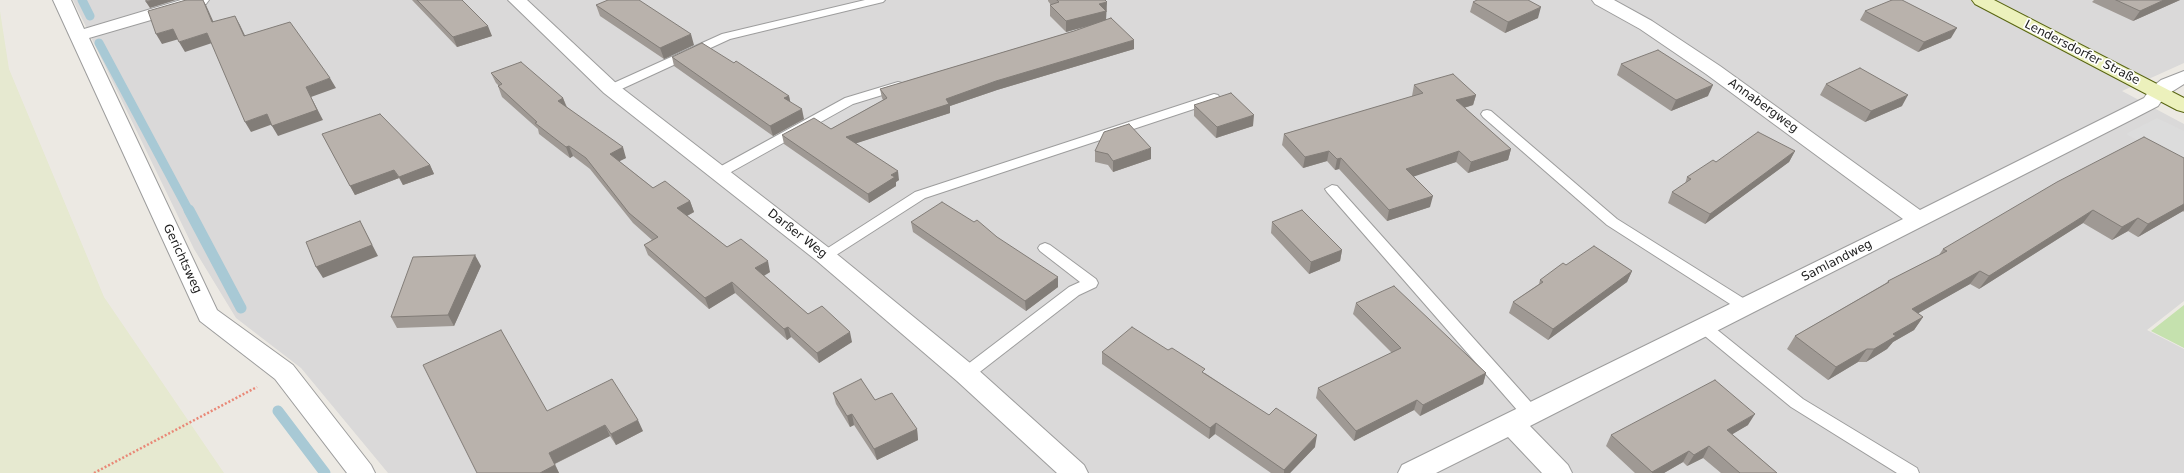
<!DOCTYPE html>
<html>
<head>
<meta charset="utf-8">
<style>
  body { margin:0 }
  canvas { display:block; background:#ece9e3 }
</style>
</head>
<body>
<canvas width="2184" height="473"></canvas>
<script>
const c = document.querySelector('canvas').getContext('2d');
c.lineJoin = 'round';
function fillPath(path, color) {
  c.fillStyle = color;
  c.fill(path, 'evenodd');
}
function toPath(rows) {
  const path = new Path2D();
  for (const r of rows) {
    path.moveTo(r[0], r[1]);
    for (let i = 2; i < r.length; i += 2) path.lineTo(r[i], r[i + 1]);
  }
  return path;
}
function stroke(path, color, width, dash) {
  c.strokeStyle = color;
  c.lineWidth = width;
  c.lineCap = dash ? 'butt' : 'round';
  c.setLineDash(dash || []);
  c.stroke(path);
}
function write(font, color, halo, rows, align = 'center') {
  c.font = font + ' "DejaVu Sans",sans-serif';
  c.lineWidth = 3.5;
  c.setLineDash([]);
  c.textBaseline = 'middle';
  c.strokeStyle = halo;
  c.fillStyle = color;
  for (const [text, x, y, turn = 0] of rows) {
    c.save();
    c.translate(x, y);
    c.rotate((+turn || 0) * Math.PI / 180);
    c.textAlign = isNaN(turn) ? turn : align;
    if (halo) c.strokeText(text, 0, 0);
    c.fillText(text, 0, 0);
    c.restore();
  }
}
fillPath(toPath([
  [73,0,2184,0,2184,63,2122,91,2184,124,2184,301,2147,330,2184,349,2184,473,388,473,301,368,236,318,194,249]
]), '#dad9d9');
fillPath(toPath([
  [0,11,9,69,104,297,224,473,0,473]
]), '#e6e9d0');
fillPath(toPath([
  [2184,305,2184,348,2151,331]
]), '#c5e1ae');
fillPath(toPath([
  [2157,118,2184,131,2184,165,2126,134]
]), '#dcdcdc');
stroke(toPath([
  [82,0,90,16],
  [99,43,189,211]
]), '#a8c9d5', 9);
stroke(toPath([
  [189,210,241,308],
  [278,411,325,473]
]), '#a8c9d5', 11);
const lane = toPath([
  [865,0,885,0,883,2,730,39,615,92,611,93,605,89,607,86,722,34,865,0],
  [898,82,902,83,904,86,902,89,853,104,724,176,719,177,712,173,714,170,845,98,898,82],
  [1214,94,1218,95,1220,98,1218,101,925,198,830,259,825,261,820,259,818,256,820,253,915,192,1214,94],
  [1487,110,1491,111,1617,219,1751,303,1753,307,1751,311,1746,312,1741,311,1607,225,1483,117,1481,114,1483,111,1487,110],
  [1332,185,1337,186,1537,409,1539,414,1537,419,1531,420,1525,419,1327,192,1325,189,1332,185],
  [1045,243,1050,245,1096,279,1098,283,1096,287,1079,295,972,378,966,380,960,378,958,374,960,370,1069,287,1080,282,1040,251,1038,248,1040,245,1045,243],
  [1705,322,1710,324,1803,399,1917,468,1919,473,1897,473,1791,407,1700,332,1697,328,1700,324,1705,322]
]);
const street = toPath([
  [53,0,71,0,84,29,181,0,209,0,206,4,89,38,217,310,293,365,371,465,375,473,347,473,275,379,200,321,53,0],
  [508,0,527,0,618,85,833,251,975,367,1084,465,1088,473,1057,473,957,381,817,261,604,93,508,0],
  [1592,0,1614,0,1652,21,1720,66,1920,210,2144,98,2151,88,2161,80,2184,71,2184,84,2165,96,2158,106,2131,120,1530,426,1568,465,1572,473,1542,473,1508,437,1436,473,1398,473,1402,465,1903,219,1706,74,1640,29,1595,4,1592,0]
]);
const secondary = toPath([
  [1972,0,1994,0,2184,98,2184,112,2177,110,1975,4,1972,0]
]);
stroke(lane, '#9d9d9d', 2);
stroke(street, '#9d9d9d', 2);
stroke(secondary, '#586511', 2);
stroke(toPath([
  [94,473,257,387]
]), '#e98877', 2.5, [2, 2]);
fillPath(lane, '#fff');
fillPath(street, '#fff');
fillPath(secondary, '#ecf1bc');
fillPath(toPath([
  [412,0,462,0,492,36,457,47],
  [1048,0,1105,0,1107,12,1106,12,1106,19,1134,49,997,90,950,106,950,113,856,143,899,180,896,182,896,186,869,203,784,144,782,135,831,129,883,100,882,98,880,89,1074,31,1087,26,1066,32,1050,16,1050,5,1051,5,1048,1],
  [2094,0,2180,0,2133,21,2092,2],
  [1473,2,1538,18,1505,33,1470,12],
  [596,5,694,45,664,59,600,16],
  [1865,11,1951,38,1918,52,1860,20],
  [672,57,734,63,789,96,790,102,804,119,773,136,674,66],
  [1621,64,1708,96,1671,111,1617,75],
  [491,73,563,98,567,107,626,158,619,161,653,188,690,201,694,212,687,216,727,247,770,272,764,276,808,314,852,342,819,363,791,337,787,340,735,293,709,309,648,255,644,245,652,240,633,223,590,169,573,156,570,158,539,134,538,129,502,97,498,86,499,86,496,83],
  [1826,84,1902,106,1865,122,1820,95],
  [1414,85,1476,95,1473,105,1464,108,1511,149,1508,160,1468,173,1456,162,1413,176,1430,207,1387,221,1339,169,1335,170,1327,161,1303,168,1282,145,1284,134,1412,97,1412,96],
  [1194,105,1253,126,1216,138,1194,116],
  [322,134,430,165,434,174,403,185,399,178,355,195],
  [1095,151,1151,159,1113,172,1108,165,1095,162],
  [1795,151,1789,162,1705,224,1668,203,1672,192,1685,184,1687,177,1716,162],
  [2184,158,2184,212,2183,211,2138,237,2128,231,2112,240,2083,223,1979,289,1970,284,1918,313,1923,317,1914,330,1893,342,1887,349,1866,362,1858,362,1828,380,1787,349,1795,336,1886,283,1888,281,1939,255,1943,249],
  [911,222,974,222,1058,287,1026,311,913,232],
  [1272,222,1342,250,1340,261,1309,274,1271,233],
  [481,266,454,326,397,328,391,317],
  [1632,271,1627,282,1548,340,1509,313,1513,302,1539,284,1540,280],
  [1356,303,1486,373,1483,384,1420,416,1414,410,1354,441,1316,398,1318,388,1392,353,1353,314],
  [1102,352,1205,373,1315,447,1290,473,1271,473,1215,434,1209,439,1102,364],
  [833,393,875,400,917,429,918,440,877,460,854,425,850,427,836,404],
  [547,411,643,431,616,445,610,436,555,464,559,473,477,473],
  [1748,425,1732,434,1777,473,1721,473,1703,458,1687,466,1683,462,1664,473,1635,473,1606,446,1611,435]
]), '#9f9994');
fillPath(toPath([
  [153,0,176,0,150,8,146,2],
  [203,0,206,5,218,32,212,22],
  [2164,0,2180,0,2133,21,2140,11],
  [1107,2,1106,21,1066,32,1066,21,1099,4],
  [1541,7,1538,18,1505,33,1508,22],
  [235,16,240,25,250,46,244,36],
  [488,26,492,36,457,47,453,37],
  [1957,28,1951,38,1918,52,1924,42],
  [173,29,179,39,162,44,156,34],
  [207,33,212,43,185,52,179,42],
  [691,34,694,45,664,59,660,48],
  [1134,40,1134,49,997,90,950,106,950,113,848,146,846,137,946,99,996,81],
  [330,78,336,88,311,97,323,120,278,136,272,126,306,87],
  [1713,85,1708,96,1671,111,1676,100],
  [1476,95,1473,105,1453,111,1456,100],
  [1908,95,1902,106,1865,122,1871,111],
  [789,96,791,105,784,98],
  [563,98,567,109,558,101],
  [802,109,804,119,773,136,770,126],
  [267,114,273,124,251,132,245,122],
  [1254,115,1253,126,1216,138,1217,127],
  [569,146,573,156,570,158,566,147],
  [623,147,626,158,614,164,610,154],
  [1151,148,1151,159,1113,172,1113,161],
  [1511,149,1508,160,1468,173,1471,162],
  [1329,151,1327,161,1303,168,1305,157],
  [1459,151,1456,162,1404,180,1406,169],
  [1795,151,1789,162,1705,224,1710,214],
  [1341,158,1339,169,1335,170,1337,159],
  [430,165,434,174,403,185,399,177],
  [394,170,399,178,355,195,350,186],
  [898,171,899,180,896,182,896,186,869,203,868,194,891,175],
  [1433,196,1430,207,1387,221,1389,210],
  [690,201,694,212,681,219,677,208],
  [2184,204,2184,210,2183,211,2138,237,2148,224],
  [2093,210,2083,223,1979,289,1989,276],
  [2138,218,2128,231,2112,240,2122,227],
  [360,221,378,256,323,278,316,267],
  [1342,250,1340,261,1309,274,1311,262],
  [475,255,481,266,454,326,448,315],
  [768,261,770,272,758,279,755,268],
  [1632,271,1627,282,1548,340,1553,329],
  [1980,271,1970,284,1903,322,1912,309],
  [1058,277,1058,287,1026,311,1025,301],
  [732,282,735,293,709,309,705,298],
  [1923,317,1914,330,1893,342,1887,349,1866,362,1874,349,1893,334],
  [788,327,791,337,787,340,784,329],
  [850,332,852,342,819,363,817,353],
  [1867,349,1858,362,1828,380,1836,367],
  [1486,373,1483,384,1420,416,1423,405],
  [1417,400,1414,410,1354,441,1356,431],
  [852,414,854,425,850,427,847,416],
  [1755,414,1748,425,1721,441,1727,430],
  [638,420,643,431,616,445,611,434],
  [1216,423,1215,434,1209,439,1210,428],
  [605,425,610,436,554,464,549,453],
  [917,429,918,440,877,460,874,449],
  [1317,435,1315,447,1290,473,1284,473,1284,470],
  [1709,446,1703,458,1687,466,1694,455],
  [1689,451,1683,462,1664,473,1652,473,1652,472],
  [555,465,559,473,540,473]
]), '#827d78');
const building = toPath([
  [146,0,153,0,146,2,146,0],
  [186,0,203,0,212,22,235,16,244,36,290,22,330,78,306,87,317,110,272,126,267,114,245,122,207,33,179,42,173,29,156,34,148,11,186,0],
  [417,0,462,0,488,26,453,37,417,0],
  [608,0,639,0,691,34,660,48,596,5,608,0],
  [1057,0,1105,0,1107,2,1099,4,1106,11,1066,21,1050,5,1059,2,1057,0],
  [1477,0,1528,0,1541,7,1508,22,1473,2,1477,0],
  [1892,0,1902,0,1957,28,1924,42,1865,11,1892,0],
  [2116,0,2164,0,2140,11,2116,0],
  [1111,18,1134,40,996,81,946,99,949,104,846,137,898,171,891,175,895,177,868,194,782,135,814,118,831,129,887,98,880,89,1074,31,1111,18],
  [702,43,734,63,736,61,789,96,784,98,802,109,770,126,672,57,702,43],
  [1658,50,1713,85,1676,100,1621,64,1658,50],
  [521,62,563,98,558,101,623,147,610,154,653,188,665,181,690,201,677,208,727,247,741,239,768,261,755,268,808,314,822,306,850,332,817,353,788,327,784,329,732,282,705,298,644,245,658,237,629,213,586,158,569,146,566,147,535,123,537,122,498,86,502,84,491,73,521,62],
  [1860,68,1908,95,1871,111,1826,84,1860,68],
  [1453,74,1476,95,1456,100,1511,149,1471,162,1459,151,1406,169,1433,196,1389,210,1341,158,1337,159,1329,151,1305,157,1284,134,1423,93,1414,85,1453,74],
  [1231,93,1254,115,1217,127,1194,105,1231,93],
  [380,114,430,165,399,177,394,170,350,186,322,134,380,114],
  [1129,124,1151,148,1113,161,1108,154,1095,151,1104,132,1129,124],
  [1758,132,1795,151,1710,214,1672,192,1691,179,1687,177,1713,160,1716,162,1758,132],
  [2144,137,2184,158,2184,204,2148,224,2138,218,2122,227,2093,210,1989,276,1980,271,1912,309,1923,317,1893,334,1896,336,1874,349,1867,349,1836,367,1795,336,1889,282,1888,281,1947,251,1943,249,2057,182,2144,137],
  [942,202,974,222,977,220,997,237,1058,277,1025,301,911,222,942,202],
  [1302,210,1342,250,1311,262,1272,222,1302,210],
  [360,221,372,245,316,267,306,242,360,221],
  [1594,246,1632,271,1553,329,1513,302,1543,282,1540,280,1563,263,1566,265,1594,246],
  [475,255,448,315,391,317,413,257,475,255],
  [1394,286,1486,373,1423,405,1417,400,1356,431,1318,388,1401,348,1356,303,1394,286],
  [1132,327,1168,350,1172,348,1205,369,1202,372,1269,415,1276,408,1317,435,1284,470,1216,423,1210,428,1102,352,1132,327],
  [501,330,547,411,612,379,638,420,611,434,605,425,549,453,555,465,540,473,477,473,423,365,501,330],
  [861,379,875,400,892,393,917,429,874,449,852,414,847,416,833,393,861,379],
  [1715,380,1755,414,1727,430,1777,473,1740,473,1709,446,1694,455,1689,451,1652,472,1611,435,1715,380]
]);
fillPath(building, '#b9b2ac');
stroke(building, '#827d78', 1);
write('12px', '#1c1c1c', '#fff', [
  ["Lendersdorfer Straße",2082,53,27],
  ["Annabergweg",1763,106,36],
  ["Darßer Weg",797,234,38],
  ["Gerichtsweg",182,259,65],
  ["Samlandweg",1837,261,-27]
]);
</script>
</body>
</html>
